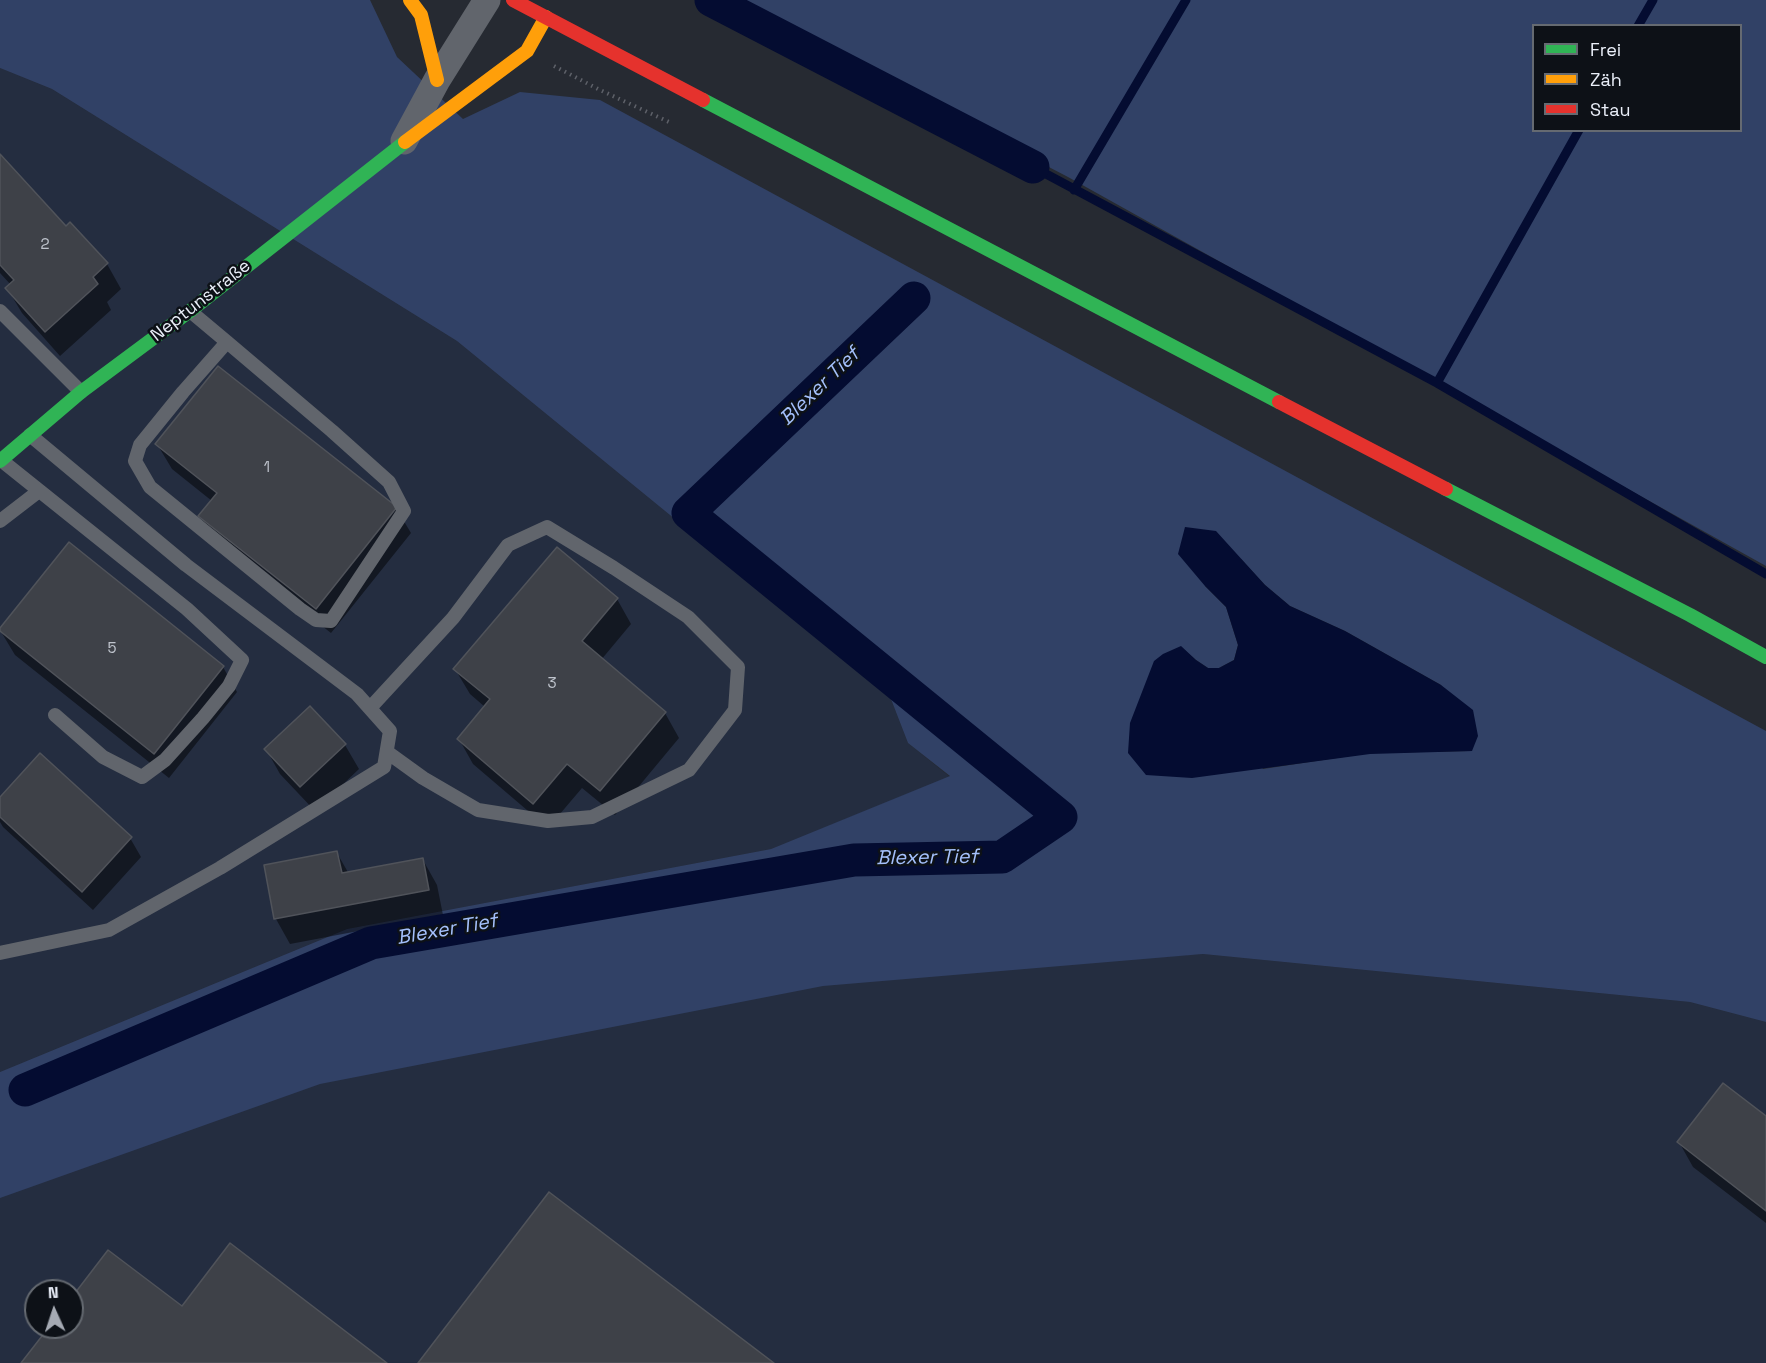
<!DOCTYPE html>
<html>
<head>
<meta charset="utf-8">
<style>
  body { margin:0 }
  #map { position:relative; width:1766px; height:1363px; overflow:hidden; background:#262a32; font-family:"Space Grotesk",sans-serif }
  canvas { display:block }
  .legend { position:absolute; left:1532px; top:24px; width:210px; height:108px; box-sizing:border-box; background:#0d1117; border:2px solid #656a71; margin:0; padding:8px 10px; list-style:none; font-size:18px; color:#eaeff9 }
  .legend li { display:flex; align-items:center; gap:12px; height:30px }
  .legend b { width:30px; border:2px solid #656a71 }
  .north { position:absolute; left:24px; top:1279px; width:60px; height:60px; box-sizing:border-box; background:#0d1117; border:2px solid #656a71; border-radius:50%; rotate:357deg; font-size:16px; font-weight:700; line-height:24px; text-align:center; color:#eaeff9 }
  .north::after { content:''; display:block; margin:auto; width:21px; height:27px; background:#a5aab3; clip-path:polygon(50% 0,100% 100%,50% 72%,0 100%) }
</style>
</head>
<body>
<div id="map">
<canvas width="1766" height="1363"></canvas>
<ul class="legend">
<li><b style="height:8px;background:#30b455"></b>Frei</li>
<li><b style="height:8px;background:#ff9f0a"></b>Zäh</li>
<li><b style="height:8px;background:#e5322d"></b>Stau</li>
</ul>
<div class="north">N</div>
</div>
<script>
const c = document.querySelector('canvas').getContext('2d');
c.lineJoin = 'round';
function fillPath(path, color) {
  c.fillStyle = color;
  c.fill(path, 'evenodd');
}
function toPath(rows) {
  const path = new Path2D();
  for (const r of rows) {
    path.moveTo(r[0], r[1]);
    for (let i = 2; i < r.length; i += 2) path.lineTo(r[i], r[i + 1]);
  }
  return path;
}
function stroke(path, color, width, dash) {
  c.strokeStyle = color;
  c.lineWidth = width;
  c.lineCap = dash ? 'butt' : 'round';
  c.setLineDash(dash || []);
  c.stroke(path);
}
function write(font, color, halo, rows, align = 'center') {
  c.font = font + ' "Space Grotesk",sans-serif';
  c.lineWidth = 5;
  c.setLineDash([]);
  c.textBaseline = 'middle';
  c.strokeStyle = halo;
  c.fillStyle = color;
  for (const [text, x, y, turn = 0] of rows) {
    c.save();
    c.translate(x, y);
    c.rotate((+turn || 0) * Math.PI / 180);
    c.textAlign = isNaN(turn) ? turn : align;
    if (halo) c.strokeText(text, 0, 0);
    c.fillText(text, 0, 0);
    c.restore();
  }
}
fillPath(toPath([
  [0,68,52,89,457,341,889,694,908,743,950,777,771,849,347,929,0,1072],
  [1203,954,1690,1002,1766,1022,1766,1363,0,1363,0,1165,560,995],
  [36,1291,72,1291,72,1327,36,1327]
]), '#242d40');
fillPath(toPath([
  [0,0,370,0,397,57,463,119,520,92,600,100,1766,731,1766,1022,1690,1002,1203,954,823,986,320,1084,0,1198,0,1072,347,929,771,849,950,776,908,743,889,694,457,341,52,89,0,68],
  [1241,559,1265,585,1290,606,1345,631,1441,685,1472,751,1370,753,1263,769,1181,647,1196,660,1208,668,1219,668,1234,660,1238,645,1226,607,1205,586],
  [728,0,1766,0,1766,566,1068,177],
  [1534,26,1740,26,1740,130,1534,130]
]), '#314166');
fillPath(toPath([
  [1185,527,1216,531,1265,585,1290,606,1345,631,1441,685,1473,710,1478,736,1472,751,1370,754,1192,778,1146,775,1128,753,1130,723,1154,661,1163,654,1181,646,1196,660,1208,668,1219,668,1234,660,1238,645,1226,607,1205,586,1178,554]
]), '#040c31');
fillPath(toPath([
  [0,156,66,228,107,264,121,289,107,302,111,310,60,356,22,313,7,288,11,285,0,273],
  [157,444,396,508,411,533,331,633,214,541,200,516,212,501,172,469],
  [617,599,631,624,601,660,665,713,679,738,615,815,582,788,548,828,473,764,459,739,485,707,470,694,455,669],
  [0,630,223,667,237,692,169,778,15,655],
  [345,745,359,769,315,811,280,774,266,749],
  [0,799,130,838,141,857,93,910,3,827,0,822],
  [337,853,349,874,423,860,437,885,443,915,290,944,276,919,266,866],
  [1766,1118,1766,1223,1693,1167,1679,1142]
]), '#0007');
stroke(toPath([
  [1638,26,1653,0],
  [1033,167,1437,383,1766,574],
  [1074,190,1186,0],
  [1437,383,1579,130]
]), '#040c31', 9);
stroke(toPath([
  [711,0,1033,167],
  [25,1090,371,943,854,860,1002,857,1061,817,688,513,914,298]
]), '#040c31', 33);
const building = toPath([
  [0,154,66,226,70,222,108,263,93,277,98,284,45,332,5,288,14,280,0,265,0,154],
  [218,366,397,507,316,609,198,516,217,493,155,444,218,366],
  [69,542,224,666,154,754,0,631,0,628,69,542],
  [557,547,618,598,582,641,666,712,600,791,567,764,533,804,457,739,490,699,453,669,557,547],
  [310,706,346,744,300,787,264,749,310,706],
  [40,753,132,837,82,892,0,817,0,797,40,753],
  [337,851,342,873,423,858,429,890,274,919,264,865,337,851],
  [1723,1083,1766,1116,1766,1211,1677,1142,1723,1083],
  [549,1192,774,1363,418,1363,549,1192],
  [230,1243,387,1363,21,1363,49,1327,72,1327,72,1297,108,1250,182,1306,230,1243]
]);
fillPath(building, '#3e4148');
stroke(building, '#50535a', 1.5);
stroke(toPath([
  [554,66,600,90,669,122]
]), '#5e6169', 4, [1.5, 4.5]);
stroke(toPath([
  [0,311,81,392],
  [190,311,227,342,332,431,389,482,404,511,331,621,316,620,300,609,150,487,135,461,140,445,183,392,227,342],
  [1,460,187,609,242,660,229,686,203,718,165,760,142,777,103,757,55,715],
  [0,521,39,491],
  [370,708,453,618,508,545,547,527,614,568,688,617,738,667,735,710,689,770,592,817,548,821,478,810,423,778,387,752],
  [0,953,109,930,220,868,384,767,390,731,357,694,186,565,30,435]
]), '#61656c', 14);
stroke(toPath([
  [404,141,437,80,487,0]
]), '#61656c', 27);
stroke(toPath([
  [703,100,1279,402],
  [0,461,81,392,190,311,405,142],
  [1446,489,1690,615,1766,657]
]), '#30b455', 14);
stroke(toPath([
  [410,0,421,15,437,80],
  [405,142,527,51,546,17]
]), '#ff9f0a', 14);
stroke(toPath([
  [513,0,703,100],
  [1279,402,1446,489]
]), '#e5322d', 14);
write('15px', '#bfc4cd', null, [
  ["2",45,245],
  ["1",267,468],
  ["5",112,649],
  ["3",552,684]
]);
write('18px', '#eaeff9', '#0d1117', [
  ["Neptunstraße",201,301,-38]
]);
write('italic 20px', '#a4c0fb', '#0d1117', [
  ["Blexer Tief",820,387,-44],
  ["Blexer Tief",927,858,-1],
  ["Blexer Tief",447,930,-10]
]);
</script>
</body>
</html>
